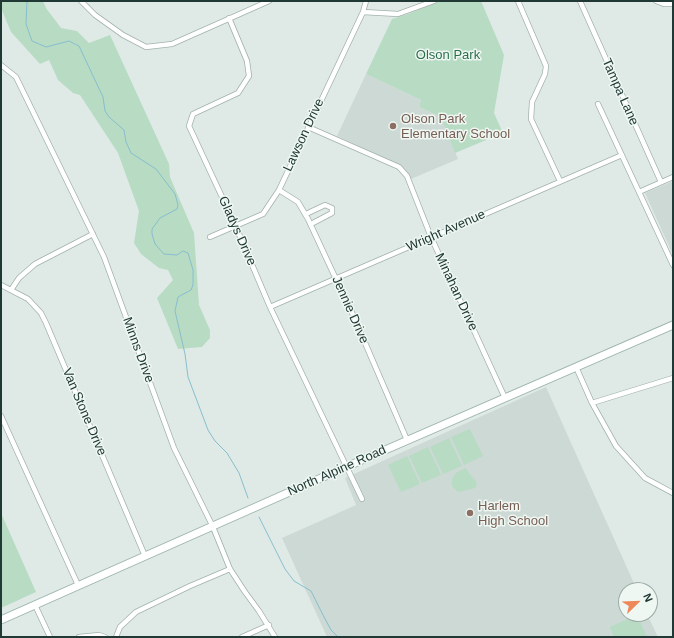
<!DOCTYPE html>
<html>
<head>
<meta charset="utf-8">
<style>
  body { margin:0 }
  #map { position:relative; width:674px; height:638px; overflow:hidden; background:#dfeae6; font-family:Helvetica,sans-serif }
  canvas { display:block }
  .frame { position:absolute; inset:0; border:2px solid #203934; pointer-events:none }
  .north { position:absolute; left:618px; top:582px; width:40px; height:40px; box-sizing:border-box; background:#eff7f3; border:1px solid #9caba7; border-radius:50%; rotate:67deg; font-size:11px; font-weight:700; line-height:16px; text-align:center; color:#203934 }
  .north::after { content:''; display:block; margin:auto; width:14px; height:18px; background:#ee8859; clip-path:polygon(50% 0,100% 100%,50% 72%,0 100%) }
</style>
</head>
<body>
<div id="map">
<canvas width="674" height="638"></canvas>
<div class="frame"></div>
<div class="north">N</div>
</div>
<script>
const c = document.querySelector('canvas').getContext('2d');
c.lineJoin = 'round';
function fillPath(path, color) {
  c.fillStyle = color;
  c.fill(path, 'evenodd');
}
function toPath(rows) {
  const path = new Path2D();
  for (const r of rows) {
    path.moveTo(r[0], r[1]);
    for (let i = 2; i < r.length; i += 2) path.lineTo(r[i], r[i + 1]);
  }
  return path;
}
function stroke(path, color, width, dash) {
  c.strokeStyle = color;
  c.lineWidth = width;
  c.lineCap = dash ? 'butt' : 'round';
  c.setLineDash(dash || []);
  c.stroke(path);
}
function write(font, color, halo, rows, align = 'center') {
  c.font = font + ' Helvetica,sans-serif';
  c.lineWidth = 3;
  c.setLineDash([]);
  c.textBaseline = 'middle';
  c.strokeStyle = halo;
  c.fillStyle = color;
  for (const [text, x, y, turn = 0] of rows) {
    c.save();
    c.translate(x, y);
    c.rotate((+turn || 0) * Math.PI / 180);
    c.textAlign = isNaN(turn) ? turn : align;
    if (halo) c.strokeText(text, 0, 0);
    c.fillText(text, 0, 0);
    c.restore();
  }
}
fillPath(toPath([
  [366,74,421,100,419,107,441,117,458,159,411,179,399,165,337,136],
  [673,181,673,255,645,193],
  [546,387,637,590,626,590,626,614,647,614,658,637,327,637,282,538,356,505,345,478]
]), '#cdd9d5');
fillPath(toPath([
  [1,1,43,1,46,8,61,28,77,31,89,43,110,35,169,164,170,177,194,233,199,305,210,330,210,338,202,347,178,349,157,298,173,280,168,270,159,268,141,254,134,243,139,211,118,153,80,95,73,93,58,80,49,60,40,64,11,32,1,8],
  [440,1,481,1,504,55,494,113,503,133,455,153,441,117,419,107,421,100,366,74,392,19,408,14],
  [470,429,483,456,464,465,451,437],
  [449,438,462,466,443,474,430,447],
  [428,447,441,475,422,483,409,456],
  [407,456,420,484,401,492,388,465],
  [465,468,477,483,475,488,458,492,452,486,452,479,456,473],
  [1,513,36,592,1,608],
  [637,615,647,637,614,637,610,627]
]), '#b8dbc4');
stroke(toPath([
  [27,1,26,24,32,41,46,47,69,41,79,46,103,97,105,111,109,117,124,130,126,142,131,153,156,169,175,194,178,205,177,209,160,218,152,229,152,234,155,244,164,254,177,255,183,251,188,253,193,270,193,285,191,290,178,297,175,311,185,354,188,377,208,430,215,441,227,453,239,473,248,498],
  [259,517,285,569,294,581,311,591,323,615,331,630,338,637]
]), '#87bece', 1);
const minor = toPath([
  [81,1,95,15,123,35,146,47,172,44,269,1],
  [518,1,546,66,545,74,532,102,531,119,560,181],
  [580,1,661,182],
  [656,1,664,4,673,4],
  [363,12,398,14,434,1],
  [229,18,247,61,249,76,238,93,193,114,189,126,236,227,270,307,362,499],
  [1,65,16,77,104,257,174,448,213,527,230,569,245,592,259,611,275,637],
  [598,104,673,265],
  [308,127,399,167,407,176,431,237,505,398],
  [279,190,298,202,308,219,335,277,337,278,407,440],
  [639,192,673,177],
  [306,214,325,205,332,208,332,213,311,224],
  [210,237,263,214,279,190,363,12,366,1],
  [1,285,28,299,41,313,46,323,145,556],
  [11,290,19,278,35,264,93,234],
  [270,307,622,155],
  [576,367,592,403,616,446,645,478,673,493],
  [592,403,673,378],
  [1,416,78,585],
  [35,605,50,637],
  [79,637,99,635,105,637],
  [116,637,120,627,136,612,190,586,230,569],
  [242,637,269,625]
]);
const secondary = toPath([
  [1,620,346,467,673,325]
]);
stroke(minor, '#a2b1ad', 6);
stroke(secondary, '#9eb5ae', 9);
stroke(minor, '#fff', 4.5);
stroke(secondary, '#fff', 7);
for (const [x, y, r, color] of [
  [393,126,4,"#8d6e63"],
  [470,513,4,"#8d6e63"]
]) {
  const dot = new Path2D();
  dot.arc(x, y, r, 0, 2 * Math.PI);
  c.fillStyle = color;
  c.fill(dot);
  stroke(dot, '#eff7f3', 1.5);
}
write('13px', '#2c6f4b', '#eff7f3', [
  ["Olson Park",448,55]
]);
write('13px', '#203934', '#eff7f3', [
  ["Tampa Lane",620,92,66],
  ["Lawson Drive",304,135,-65],
  ["Gladys Drive",237,231,66],
  ["Wright Avenue",446,231,-24],
  ["Minahan Drive",456,292,65],
  ["Jennie Drive",350,310,66],
  ["Minns Drive",138,350,70],
  ["Van Stone Drive",84,412,67],
  ["North Alpine Road",337,471,-24]
]);
write('13px', '#785e54', '#eff7f3', [
  ["Olson Park",401,119],
  ["Elementary School",401,134],
  ["Harlem",478,506],
  ["High School",478,521]
], 'left');
</script>
</body>
</html>
